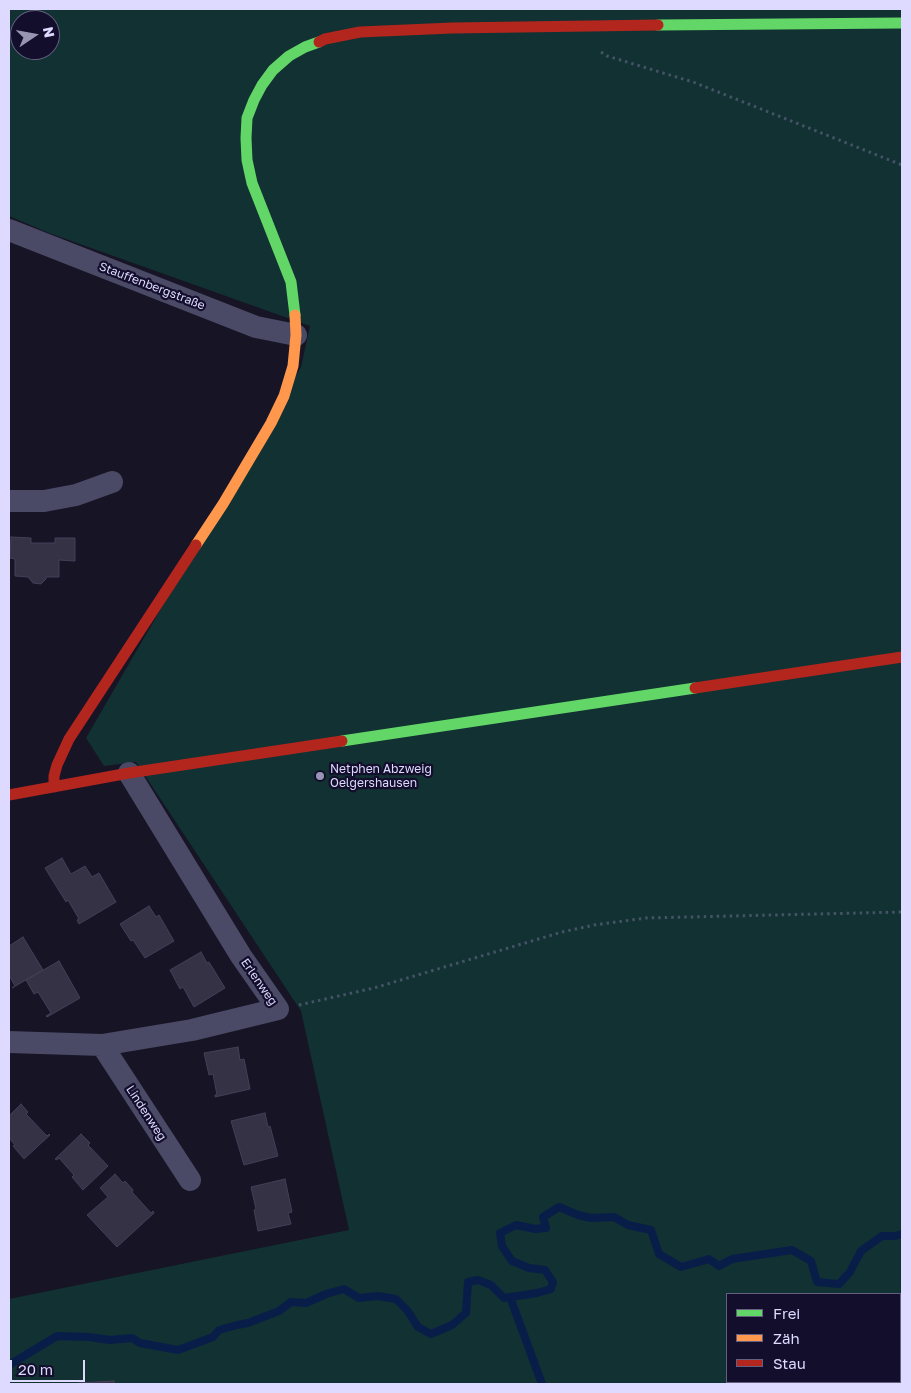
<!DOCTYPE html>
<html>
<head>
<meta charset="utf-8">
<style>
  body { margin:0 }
  #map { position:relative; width:911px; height:1393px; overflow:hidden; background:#171425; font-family:"Golos Text",sans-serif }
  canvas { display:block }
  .frame { position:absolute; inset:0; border:10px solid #ddd9ff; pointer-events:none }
  .legend { position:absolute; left:726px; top:1293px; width:175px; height:90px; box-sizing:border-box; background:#130e2b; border:1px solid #645f80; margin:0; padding:6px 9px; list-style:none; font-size:15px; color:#ddd9ff }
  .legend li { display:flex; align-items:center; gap:10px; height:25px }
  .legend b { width:25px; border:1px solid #645f80 }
  .north { position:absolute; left:10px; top:10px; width:50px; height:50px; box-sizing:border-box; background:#130e2b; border:1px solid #645f80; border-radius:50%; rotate:78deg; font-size:14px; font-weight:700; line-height:20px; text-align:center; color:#ddd9ff }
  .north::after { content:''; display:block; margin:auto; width:18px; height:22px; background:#9894b3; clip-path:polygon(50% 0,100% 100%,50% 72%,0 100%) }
  .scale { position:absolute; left:10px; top:1360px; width:75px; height:22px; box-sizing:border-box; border:2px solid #ddd9ff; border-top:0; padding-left:6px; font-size:15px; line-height:18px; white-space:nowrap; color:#ddd9ff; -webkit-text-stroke:4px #130e2b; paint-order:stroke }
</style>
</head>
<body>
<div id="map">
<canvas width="911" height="1393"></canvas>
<div class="frame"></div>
<ul class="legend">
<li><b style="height:6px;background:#63d668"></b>Frei</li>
<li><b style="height:6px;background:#ff974d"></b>Zäh</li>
<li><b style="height:6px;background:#b3261e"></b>Stau</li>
</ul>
<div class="north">N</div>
<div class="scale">20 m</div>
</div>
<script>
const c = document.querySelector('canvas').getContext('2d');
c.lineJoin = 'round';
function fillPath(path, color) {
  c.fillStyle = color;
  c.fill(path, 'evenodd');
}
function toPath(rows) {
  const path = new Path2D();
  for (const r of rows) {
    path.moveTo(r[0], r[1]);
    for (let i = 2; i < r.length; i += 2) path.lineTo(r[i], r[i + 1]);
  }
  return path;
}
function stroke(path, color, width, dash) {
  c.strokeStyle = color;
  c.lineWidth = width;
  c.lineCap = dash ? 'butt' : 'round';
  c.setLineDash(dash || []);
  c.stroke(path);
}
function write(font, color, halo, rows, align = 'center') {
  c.font = font + ' "Golos Text",sans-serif';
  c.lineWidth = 4.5;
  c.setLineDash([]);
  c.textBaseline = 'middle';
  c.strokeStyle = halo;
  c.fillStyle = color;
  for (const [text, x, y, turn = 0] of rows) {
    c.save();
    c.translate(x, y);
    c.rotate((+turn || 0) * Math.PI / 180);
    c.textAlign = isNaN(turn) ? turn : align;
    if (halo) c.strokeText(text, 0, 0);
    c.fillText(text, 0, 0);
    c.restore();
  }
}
fillPath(toPath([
  [9,9,902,9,902,1384,9,1384,9,1299,349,1230,301,1011,136,762,104,766,86,738,301,367,310,326,49,233,9,216],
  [20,20,50,20,50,50,20,50],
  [727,1294,900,1294,900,1382,727,1382]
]), '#123133');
stroke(toPath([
  [510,1297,542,1384],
  [9,1365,57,1336,89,1337,110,1340,132,1338,140,1343,178,1350,213,1337,219,1330,237,1325,248,1323,279,1311,291,1302,306,1303,326,1294,344,1289,359,1298,378,1296,396,1299,407,1310,418,1327,431,1334,452,1325,466,1313,468,1282,478,1280,491,1285,504,1298,537,1293,551,1289,553,1282,545,1270,529,1268,512,1261,502,1246,500,1233,516,1225,535,1229,546,1228,543,1217,559,1207,578,1215,591,1218,614,1217,628,1225,651,1230,659,1254,681,1267,709,1259,719,1266,732,1259,792,1250,811,1261,817,1282,839,1284,850,1272,861,1251,882,1236,895,1236,902,1234]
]), '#081e49', 8);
const building = toPath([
  [11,537,31,538,31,543,55,543,55,538,75,538,75,561,59,560,59,577,46,577,46,579,41,584,33,583,28,577,15,576,15,559,10,558,11,537],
  [62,858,71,874,85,866,92,877,99,873,116,902,79,924,77,920,79,919,68,900,66,902,45,868,62,858],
  [149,906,156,917,159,915,174,941,145,958,133,940,131,941,120,924,149,906],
  [23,937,43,970,12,988,15,986,10,977,9,978,9,946,23,937],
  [201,952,207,963,209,962,225,988,194,1007,183,987,180,989,170,970,201,952],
  [59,961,80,998,47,1017,46,1016,51,1013,38,992,34,994,26,980,59,961],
  [238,1047,240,1060,244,1059,250,1089,215,1097,215,1095,217,1095,213,1074,209,1075,204,1053,238,1047],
  [21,1104,28,1112,26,1114,47,1136,49,1134,50,1135,24,1159,13,1146,15,1145,9,1138,9,1116,21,1104],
  [265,1113,268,1127,270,1126,278,1156,244,1165,231,1121,265,1113],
  [81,1134,90,1143,88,1145,108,1166,83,1190,72,1177,74,1175,59,1158,57,1160,55,1159,81,1134],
  [115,1174,123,1183,125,1181,133,1190,132,1192,151,1213,153,1211,154,1213,117,1247,87,1215,108,1197,100,1188,115,1174],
  [285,1179,292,1212,288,1213,291,1224,258,1231,254,1210,256,1209,251,1187,285,1179],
  [114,1381,114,1384,78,1384,78,1383,114,1381]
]);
fillPath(building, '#363246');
stroke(building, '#433f58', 1);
stroke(toPath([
  [601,52,607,56,693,82,902,165],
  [299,1005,374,988,562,932,594,925,646,918,902,912]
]), '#445365', 3, [2.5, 4]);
stroke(toPath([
  [9,230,256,327,296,335],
  [9,501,44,501,76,495,112,482],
  [9,1042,102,1045,192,1030,278,1009,241,956,129,773],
  [102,1045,190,1180]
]), '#4a4966', 22);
stroke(toPath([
  [658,25,902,23],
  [295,315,291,282,252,183,247,160,246,138,247,118,254,100,262,85,273,70,289,56,305,47,319,42],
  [342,741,695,688]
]), '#63d668', 11);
stroke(toPath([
  [196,545,223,504,271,423,284,396,293,366,296,335,295,315]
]), '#ff974d', 11);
stroke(toPath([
  [319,42,325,39,360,32,452,28,658,25],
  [695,688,902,657],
  [54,787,54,776,57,765,69,739,196,545],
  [9,795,129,773,342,741]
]), '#b3261e', 11);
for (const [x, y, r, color] of [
  [320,776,5,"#9894b3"]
]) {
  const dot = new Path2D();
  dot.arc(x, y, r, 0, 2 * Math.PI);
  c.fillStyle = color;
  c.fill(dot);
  stroke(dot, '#130e2b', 2);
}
write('12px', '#ddd9ff', '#130e2b', [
  ["Stauffenbergstraße",152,286,21],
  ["Erlenweg",259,982,55],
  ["Lindenweg",146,1113,57]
]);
write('12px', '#ddd9ff', '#130e2b', [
  ["Netphen Abzweig",330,769],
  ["Oelgershausen",330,783]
], 'left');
</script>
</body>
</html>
